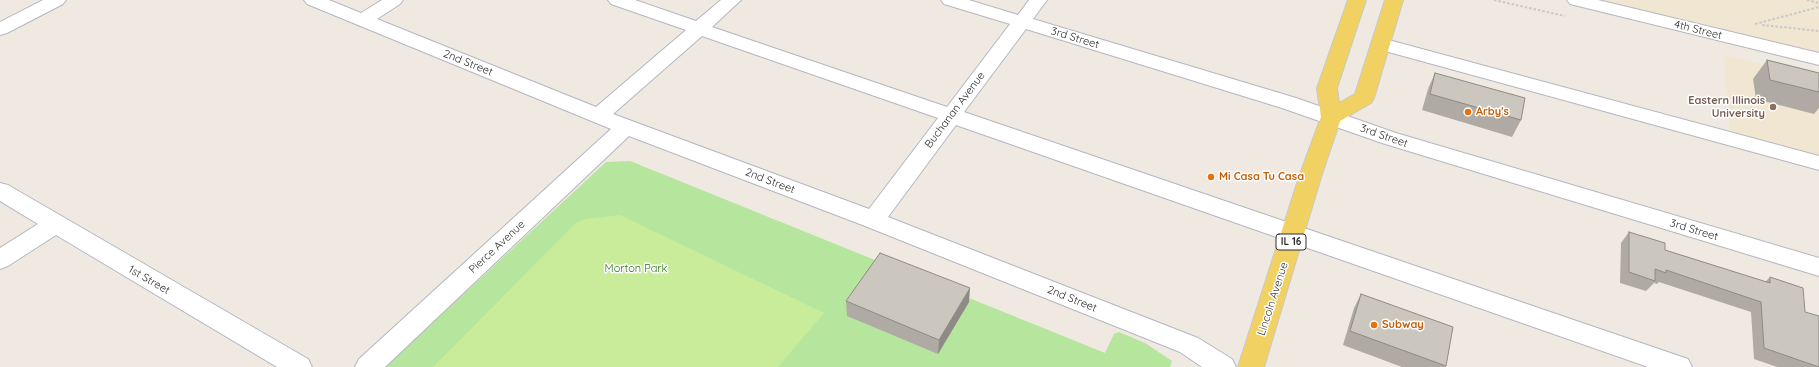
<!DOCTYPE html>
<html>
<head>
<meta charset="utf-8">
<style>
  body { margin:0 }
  canvas { display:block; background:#efe9e1 }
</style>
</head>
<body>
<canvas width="1819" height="367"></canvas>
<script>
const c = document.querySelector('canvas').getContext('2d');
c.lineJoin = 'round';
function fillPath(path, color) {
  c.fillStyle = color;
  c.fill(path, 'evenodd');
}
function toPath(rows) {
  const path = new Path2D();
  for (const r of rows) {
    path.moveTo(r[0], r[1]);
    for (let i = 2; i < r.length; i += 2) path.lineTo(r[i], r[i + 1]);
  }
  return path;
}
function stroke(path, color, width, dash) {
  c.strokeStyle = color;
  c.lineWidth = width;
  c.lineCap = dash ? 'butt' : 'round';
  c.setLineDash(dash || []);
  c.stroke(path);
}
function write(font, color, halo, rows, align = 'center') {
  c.font = font + ' Quicksand,sans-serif';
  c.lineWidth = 3;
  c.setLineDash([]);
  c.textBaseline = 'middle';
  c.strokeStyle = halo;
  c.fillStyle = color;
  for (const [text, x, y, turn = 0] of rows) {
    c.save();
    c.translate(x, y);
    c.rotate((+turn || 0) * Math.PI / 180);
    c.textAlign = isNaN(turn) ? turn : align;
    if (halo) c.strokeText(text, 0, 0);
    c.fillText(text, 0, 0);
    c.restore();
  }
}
fillPath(toPath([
  [1599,0,1819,0,1819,53,1678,20],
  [1724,55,1819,78,1819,159,1730,136]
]), '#f0e6d1');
fillPath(toPath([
  [630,161,1105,353,1114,334,1119,332,1145,343,1172,361,1170,367,385,367,606,162]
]), '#b6e59e');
fillPath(toPath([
  [620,215,824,313,778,367,433,367,577,222,586,219]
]), '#c9ec9a');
const minor = toPath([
  [43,0,66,0,63,4,7,33,0,35,0,22,43,0],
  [304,0,329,0,361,13,382,0,403,0,400,4,377,19,596,107,686,30,611,4,608,0,635,0,696,21,721,0,741,0,712,27,947,107,1010,24,944,4,941,0,969,0,1018,15,1029,0,1047,0,1033,19,1296,98,1396,133,1819,258,1819,276,1382,143,1282,108,1026,29,964,112,1688,359,1692,367,1648,367,956,125,888,217,1198,338,1232,359,1236,367,1202,367,1180,352,865,226,629,136,385,367,355,367,359,359,611,129,307,4,304,0],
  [702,36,938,118,869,209,613,114,702,36],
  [1567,0,1598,0,1819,53,1819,65,1570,4,1567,0],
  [1381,38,1819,156,1819,170,1374,48,1372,44,1374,40,1381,38],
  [0,183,8,185,308,359,312,367,277,367,56,235,8,266,0,269,0,248,38,224,0,201,0,183]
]);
const major = toPath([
  [1348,0,1366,0,1337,88,1339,103,1355,94,1385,0,1403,0,1374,98,1371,103,1340,121,1322,174,1264,367,1238,367,1300,174,1321,117,1317,88,1348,0]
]);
stroke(minor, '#b4b7c1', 2);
stroke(major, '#c9c9c9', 2);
stroke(toPath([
  [1494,0,1565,16],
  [1807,0,1819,3],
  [1755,24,1819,7],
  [1762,25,1819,31]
]), '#c9c9c9', 2, [2.5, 2]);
fillPath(minor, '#fff');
fillPath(major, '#f2d163');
fillPath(toPath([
  [1767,60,1819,73,1819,108,1814,114,1756,99,1753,79],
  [1435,73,1521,120,1512,137,1422,110,1428,89],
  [1629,232,1665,250,1765,282,1770,277,1805,312,1819,367,1777,367,1754,359,1751,312,1659,282,1657,284,1654,283,1646,291,1620,283,1621,243],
  [1361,294,1446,366,1446,367,1402,367,1343,345,1354,308],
  [846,301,969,302,938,354,847,316]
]), '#afaba4');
fillPath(toPath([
  [970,288,969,302,938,354,939,340]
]), '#8e8b86');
const building = toPath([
  [1767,60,1819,73,1819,92,1770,80,1767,60],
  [1435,73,1525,98,1521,120,1430,94,1435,73],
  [1629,232,1665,243,1665,250,1770,283,1770,277,1803,288,1805,312,1819,316,1819,367,1764,348,1761,302,1666,270,1666,273,1655,269,1655,281,1629,272,1629,232],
  [880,253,970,288,939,340,846,301,880,253],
  [1361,294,1453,327,1446,366,1350,331,1361,294]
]);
fillPath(building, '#cbc7bf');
stroke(building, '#8e8b86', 1);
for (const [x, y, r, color] of [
  [1773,107,4,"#8d6e63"],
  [1468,112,4,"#e8710a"],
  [1211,177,4,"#e8710a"],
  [1374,325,4,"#e8710a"]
]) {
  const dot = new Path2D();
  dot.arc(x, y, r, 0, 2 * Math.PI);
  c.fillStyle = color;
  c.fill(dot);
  stroke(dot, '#fff', 1.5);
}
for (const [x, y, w] of [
  [1291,242,30]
]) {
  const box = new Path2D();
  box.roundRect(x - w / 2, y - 8, w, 16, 3);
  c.fillStyle = '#fff';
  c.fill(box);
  stroke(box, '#2e2e2e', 1);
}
write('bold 10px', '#2e2e2e', null, [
  ["IL 16",1291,242]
]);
write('11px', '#2e2e2e', '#fff', [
  ["4th Street",1698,30,14],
  ["3rd Street",1075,38,17],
  ["2nd Street",468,63,22],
  ["Buchanan Avenue",955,110,-53],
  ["3rd Street",1384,136,19],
  ["2nd Street",770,181,21],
  ["3rd Street",1694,230,17],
  ["Pierce Avenue",497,247,-43],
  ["1st Street",149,280,30],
  ["2nd Street",1072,299,22],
  ["Lincoln Avenue",1273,299,-72]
]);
write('bold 11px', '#785e54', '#fff', [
  ["Eastern Illinois",1765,101],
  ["University",1765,114]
], 'right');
write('bold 11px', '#c56008', '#fff', [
  ["Arby's",1476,112],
  ["Mi Casa Tu Casa",1219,177],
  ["Subway",1382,325]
], 'left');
write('11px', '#2c6e1b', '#fff', [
  ["Morton Park",636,269]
]);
</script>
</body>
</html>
